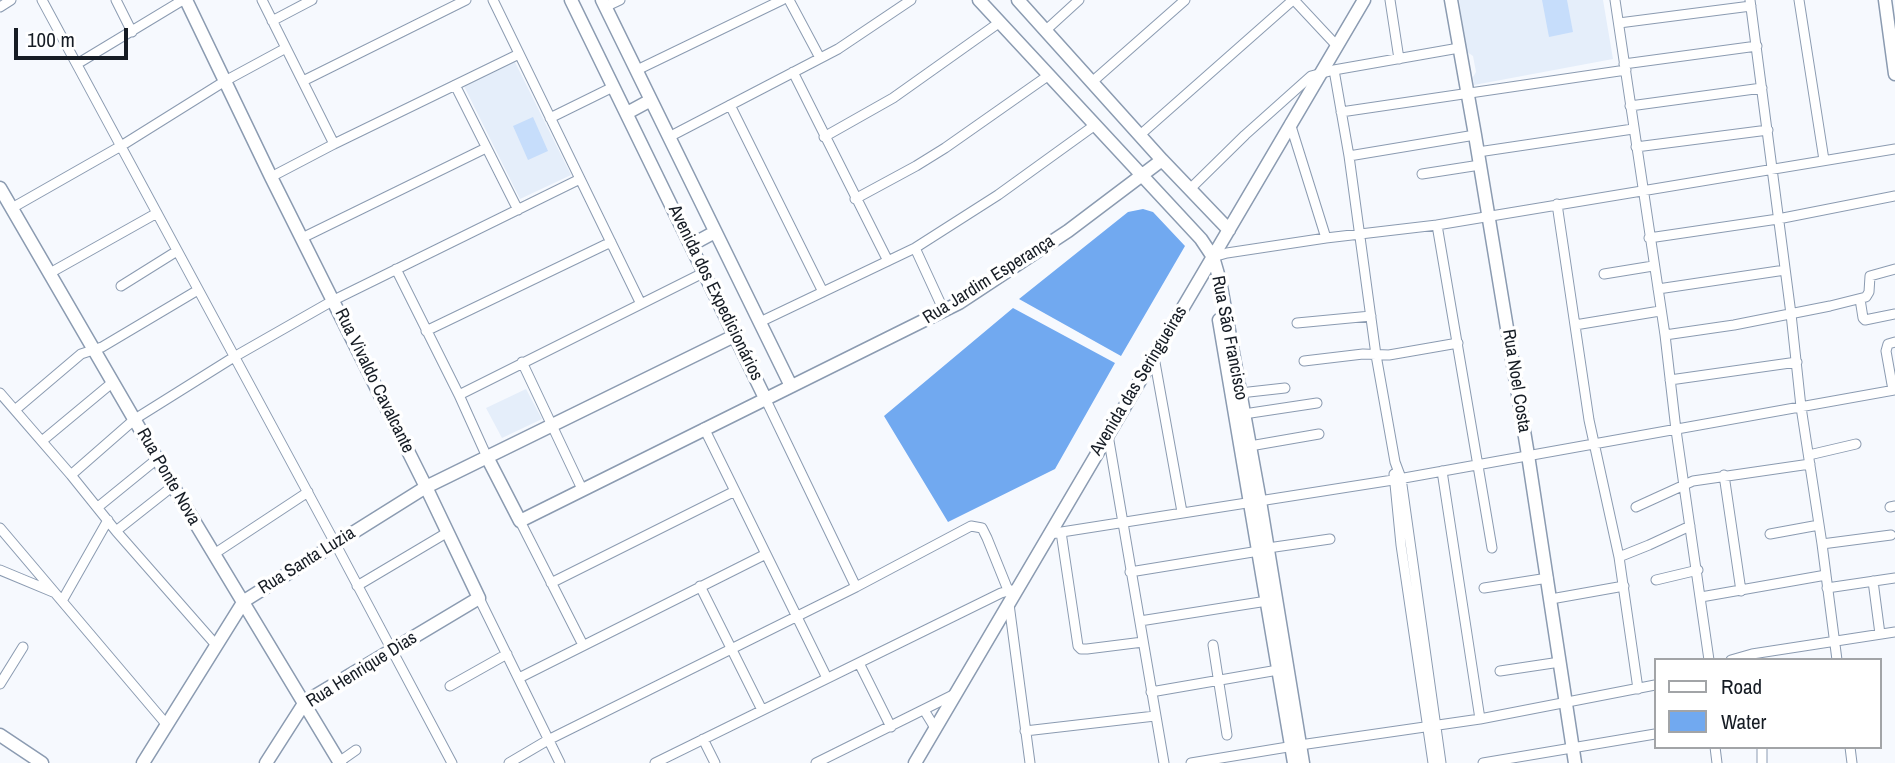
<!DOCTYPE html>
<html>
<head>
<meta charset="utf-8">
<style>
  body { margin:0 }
  #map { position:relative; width:1895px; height:763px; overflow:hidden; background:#f6f9fe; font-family:"Archivo Narrow",sans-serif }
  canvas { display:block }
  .legend { position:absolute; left:1654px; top:658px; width:228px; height:91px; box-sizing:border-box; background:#fff; border:2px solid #a2a4a7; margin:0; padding:9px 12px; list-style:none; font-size:21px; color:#161c24 }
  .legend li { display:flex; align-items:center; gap:14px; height:35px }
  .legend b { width:35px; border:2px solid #a2a4a7 }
  .scale { position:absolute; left:14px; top:28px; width:114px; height:32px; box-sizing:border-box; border:4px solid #161c24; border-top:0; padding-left:9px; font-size:21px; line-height:24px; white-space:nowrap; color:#161c24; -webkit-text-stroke:5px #fff; paint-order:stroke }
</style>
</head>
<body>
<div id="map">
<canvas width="1895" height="763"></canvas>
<ul class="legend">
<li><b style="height:9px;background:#fff"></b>Road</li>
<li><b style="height:19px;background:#71a9f0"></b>Water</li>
</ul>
<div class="scale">100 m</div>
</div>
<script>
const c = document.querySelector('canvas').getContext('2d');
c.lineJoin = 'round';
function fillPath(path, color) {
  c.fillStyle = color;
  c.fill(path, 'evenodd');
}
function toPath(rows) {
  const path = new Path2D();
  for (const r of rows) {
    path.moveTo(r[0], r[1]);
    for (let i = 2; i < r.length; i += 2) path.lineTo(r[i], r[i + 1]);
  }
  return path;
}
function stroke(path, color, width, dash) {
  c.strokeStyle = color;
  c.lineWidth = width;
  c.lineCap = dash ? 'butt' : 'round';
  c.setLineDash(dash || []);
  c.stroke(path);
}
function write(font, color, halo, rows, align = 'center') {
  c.font = font + ' "Archivo Narrow",sans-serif';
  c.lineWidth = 7;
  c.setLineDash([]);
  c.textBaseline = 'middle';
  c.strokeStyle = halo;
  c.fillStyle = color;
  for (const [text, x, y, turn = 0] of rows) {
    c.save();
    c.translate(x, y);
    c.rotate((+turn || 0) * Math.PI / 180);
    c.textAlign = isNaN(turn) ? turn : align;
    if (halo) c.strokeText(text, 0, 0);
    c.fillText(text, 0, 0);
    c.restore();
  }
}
fillPath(toPath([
  [1459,0,1603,0,1613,59,1474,85,1473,77,1476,72,1473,56,1467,52],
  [514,60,571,175,520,199,463,84],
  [526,389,542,419,502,438,486,408]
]), '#e5eefa');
fillPath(toPath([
  [1542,0,1567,0,1573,32,1549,37],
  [533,117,548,151,528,160,513,126]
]), '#c6ddfb');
fillPath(toPath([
  [1143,209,1153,212,1185,246,1121,356,1019,299,1128,212],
  [1013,308,1115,363,1055,469,948,522,884,416]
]), '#71a9f0');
const street = toPath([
  [42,0,335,543,452,763],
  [116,0,132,32],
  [262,0,334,144],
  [493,0,641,304],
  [789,0,820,58],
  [1294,0,1337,46],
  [1390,0,1399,59],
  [1615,0,1665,335,1676,430,1709,660],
  [1750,0,1791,314,1801,407,1822,544,1837,660],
  [1799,0,1824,160],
  [0,7,11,0],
  [605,7,620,0],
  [272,21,312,0],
  [1619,23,1751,6],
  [1045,31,1079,0],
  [77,64,183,0],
  [1624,64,1757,46],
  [637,70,782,0],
  [1334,70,1349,156,1376,355,1395,462,1401,478,1441,763],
  [793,72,888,261],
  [303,81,466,0],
  [1092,82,1185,0],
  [455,85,518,210],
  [730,105,823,292],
  [1630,106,1762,88],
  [1341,112,1626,70],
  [550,118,613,87],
  [1290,123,1326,238],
  [1140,135,1293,0],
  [669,137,838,49,911,0],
  [824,137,893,98,1000,22],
  [1636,147,1768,130],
  [1478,152,1633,129],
  [1349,156,1475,135],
  [1422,174,1480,165],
  [271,177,334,144,519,54],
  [1190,189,1245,135,1311,76,1334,70,1459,48],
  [855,199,916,166,945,148,1049,75],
  [1557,204,1589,420,1619,557,1638,689],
  [12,208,121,146,225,81,286,48],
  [1437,225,1492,548],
  [302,238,486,148],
  [1649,238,1778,219,1895,196],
  [915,248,944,311],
  [1213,257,1227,253,1326,238,1437,225,1895,149],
  [396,269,459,395,487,457],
  [50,273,157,213],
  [1604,274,1653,266],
  [121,286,177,251],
  [1658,289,1785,270],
  [1860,299,1863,318,1865,320,1895,314],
  [760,322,915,248,998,195,1095,125],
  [1297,323,1371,316],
  [1575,325,1660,311],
  [426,331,611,242],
  [1665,335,1734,325,1830,306,1866,297,1869,292,1870,276,1895,269],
  [1154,357,1182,512],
  [1304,361,1363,354,1389,355,1458,343],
  [522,362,582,489],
  [1670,380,1797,362],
  [1893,390,1886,351,1888,344,1895,342],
  [0,393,71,475,116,531,216,645],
  [1240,393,1285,388],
  [459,395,705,272],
  [765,398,856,587],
  [15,410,81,354,102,347,198,290],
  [1244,414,1317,403],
  [704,428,827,678],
  [1108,435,1164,763],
  [42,441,113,382],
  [1250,446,1319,434],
  [1809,455,1856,444],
  [1442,471,1480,719],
  [1394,474,1401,545,1433,763],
  [71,475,135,419,234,357,334,300,580,179],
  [1724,475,1741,591],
  [98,507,157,459],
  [1636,507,1693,481,1810,464],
  [1890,507,1895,506],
  [520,521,583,645],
  [0,528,167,725],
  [116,531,173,486],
  [1061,532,1078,646,1081,649,1087,649,1143,642],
  [1049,534,1393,480,1895,390],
  [1770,534,1819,525],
  [1822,544,1891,535],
  [1268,548,1330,539],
  [214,554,308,492],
  [1619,557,1649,545,1690,526],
  [0,570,53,592],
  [1130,572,1259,551],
  [1656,580,1698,570],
  [1873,581,1880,634],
  [551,583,735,491],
  [357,586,448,532],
  [700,586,762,710],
  [1484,588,1548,578],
  [1827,588,1895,578],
  [1701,597,1826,575],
  [479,598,560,763],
  [1551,599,1624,586],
  [62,601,108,520],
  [1009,604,1030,763],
  [1140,621,1267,601],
  [1213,645,1227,735],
  [1731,660,1752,654,1895,632],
  [859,663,891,727],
  [1500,671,1560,662],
  [519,678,766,554],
  [0,684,23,647],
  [450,686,507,654],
  [1151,692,1278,670],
  [924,710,935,728],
  [1025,731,1155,716],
  [703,739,715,763],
  [1715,747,1717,763],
  [1762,747,1762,763],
  [1850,747,1852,763],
  [339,762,356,750],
  [509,763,548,740,856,587,971,526,982,528,987,538,1008,590],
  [655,763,1001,593,1012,590],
  [816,763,955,694],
  [1191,763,1300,745,1480,719,1655,685],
  [1483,763,1655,734]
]);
const secondary = toPath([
  [186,0,271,177,426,487,479,598,305,702,266,763],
  [571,0,765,398],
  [602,0,791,386],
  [979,0,1201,239,1213,257,1220,281,1260,501,1303,763],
  [1018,0,1162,160,1229,230],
  [1451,0,1475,135,1528,455,1575,763],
  [1885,0,1895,74],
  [627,113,651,100],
  [0,188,173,486,340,763],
  [691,245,715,232],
  [1219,320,1294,763],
  [487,457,520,521,959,303,1068,231,1162,160],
  [0,735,42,763],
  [143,763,244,601,426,487,736,335],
  [915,763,1364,0]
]);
stroke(street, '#8b9bb1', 11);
stroke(secondary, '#8b9bb1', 15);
stroke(street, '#fff', 9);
stroke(secondary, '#fff', 12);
write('18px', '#161c24', '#fff', [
  ["Rua Jardim Esperança",989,280,-32],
  ["Avenida dos Expedicionários",715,293,64],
  ["Rua São Francisco",1229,338,79],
  ["Rua Vivaldo Cavalcante",374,381,64],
  ["Avenida das Seringueiras",1139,381,-59],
  ["Rua Noel Costa",1516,381,81],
  ["Rua Ponte Nova",168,477,60],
  ["Rua Santa Luzia",307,561,-32],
  ["Rua Henrique Dias",362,670,-32]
]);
</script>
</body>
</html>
